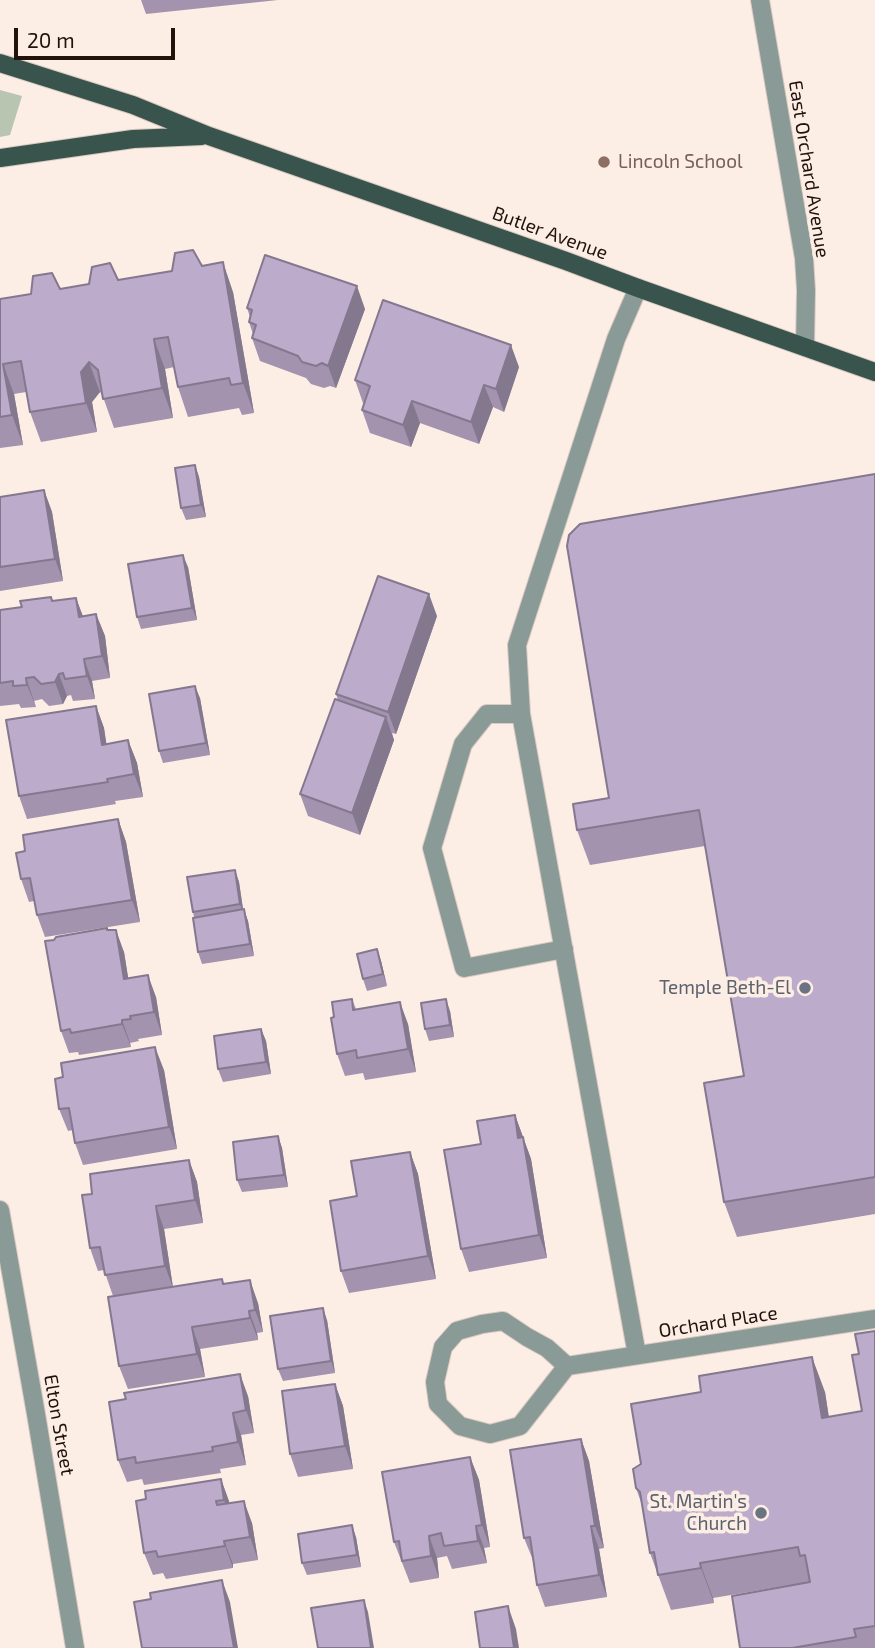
<!DOCTYPE html>
<html>
<head>
<meta charset="utf-8">
<style>
  body { margin:0 }
  #map { position:relative; width:875px; height:1648px; overflow:hidden; background:#fcede5; font-family:"Exo 2",sans-serif }
  canvas { display:block }
  .scale { position:absolute; left:14px; top:28px; width:161px; height:32px; box-sizing:border-box; border:4px solid #1f130c; border-top:0; padding-left:9px; font-size:21px; line-height:24px; white-space:nowrap; color:#1f130c; -webkit-text-stroke:5px #fcede5; paint-order:stroke }
</style>
</head>
<body>
<div id="map">
<canvas width="875" height="1648"></canvas>
<div class="scale">20 m</div>
</div>
<script>
const c = document.querySelector('canvas').getContext('2d');
c.lineJoin = 'round';
function fillPath(path, color) {
  c.fillStyle = color;
  c.fill(path, 'evenodd');
}
function toPath(rows) {
  const path = new Path2D();
  for (const r of rows) {
    path.moveTo(r[0], r[1]);
    for (let i = 2; i < r.length; i += 2) path.lineTo(r[i], r[i + 1]);
  }
  return path;
}
function stroke(path, color, width, dash) {
  c.strokeStyle = color;
  c.lineWidth = width;
  c.lineCap = dash ? 'butt' : 'round';
  c.setLineDash(dash || []);
  c.stroke(path);
}
function write(font, color, halo, rows, align = 'center') {
  c.font = font + ' "Exo 2",sans-serif';
  c.lineWidth = 7;
  c.setLineDash([]);
  c.textBaseline = 'middle';
  c.strokeStyle = halo;
  c.fillStyle = color;
  for (const [text, x, y, turn = 0] of rows) {
    c.save();
    c.translate(x, y);
    c.rotate((+turn || 0) * Math.PI / 180);
    c.textAlign = isNaN(turn) ? turn : align;
    if (halo) c.strokeText(text, 0, 0);
    c.fillText(text, 0, 0);
    c.restore();
  }
}
fillPath(toPath([
  [0,90,22,96,10,135,0,137]
]), '#b8c5b1');
const minor = toPath([
  [760,0,804,258,806,290,805,347],
  [521,714,487,714,463,744,432,848,464,968,564,949],
  [0,1210,36,1414,75,1648],
  [637,1355,521,714,517,645,616,339,638,288],
  [567,1366,547,1348,527,1337,503,1321,482,1324,457,1331,443,1347,435,1382,438,1404,460,1426,490,1434,520,1426,567,1366,875,1319]
]);
const major = toPath([
  [0,63,133,105,209,136,566,261,638,288,875,372],
  [0,158,133,139,202,136]
]);
stroke(minor, '#d9cac2', 20);
stroke(major, '#d9cac2', 20);
stroke(minor, '#8a9a96', 18);
stroke(major, '#38544d', 18);
fillPath(toPath([
  [141,0,278,0,146,14],
  [202,266,233,292,254,413,242,415,239,408,188,417,178,387,174,367,165,369,173,418,114,428,102,394,100,392,92,402,97,432,41,442,30,412,26,392,14,394,23,445,0,448,0,299],
  [247,308,365,309,336,388,330,386,324,388,311,384,306,378,260,361,252,338,253,334,249,322,250,317],
  [519,367,504,412,493,407,479,444,420,423,411,447,370,433,362,410,364,403,363,403,355,380],
  [195,465,199,477,206,517,186,520,181,508],
  [875,474,875,1214,737,1237,724,1202,744,1076,705,846,590,865,577,830,609,798],
  [44,490,52,512,63,581,0,591,0,497],
  [188,567,197,620,141,629,137,617],
  [76,598,83,616,96,614,105,636,110,678,92,681,95,699,73,701,71,695,67,696,63,704,49,706,42,699,34,701,36,707,21,708,19,704,0,706,0,610],
  [437,616,396,734,392,733,394,740,360,835,308,816,300,794,338,700,336,694],
  [200,698,210,755,163,763,159,751],
  [96,706,104,728,106,744,128,740,137,763,143,797,115,801,116,804,27,819,19,796],
  [118,819,126,842,140,922,45,937,37,915,34,901,29,902,21,879,25,851],
  [235,870,239,882,243,909,248,921,254,956,202,964,198,952,194,917,193,912],
  [108,930,124,952,128,978,156,997,162,1035,138,1039,139,1041,130,1043,131,1047,79,1055,78,1052,69,1053,61,1031],
  [381,961,387,986,367,991,363,979],
  [352,999,356,1009,408,1024,416,1072,365,1080,363,1073,345,1076,337,1054,334,1017],
  [450,1011,454,1037,429,1041,425,1029],
  [261,1029,266,1041,271,1074,223,1082,218,1069],
  [164,1070,177,1149,83,1165,75,1143,73,1130,68,1131,59,1109],
  [515,1115,531,1159,547,1258,469,1272,461,1249,481,1144],
  [278,1136,282,1148,288,1187,242,1192,237,1180],
  [410,1152,418,1174,436,1279,349,1293,341,1271],
  [189,1160,197,1182,203,1223,164,1229,173,1287,224,1284,258,1303,263,1332,257,1333,258,1340,200,1349,205,1377,128,1389,119,1366,113,1296,104,1270,98,1271,90,1248,92,1194],
  [327,1320,335,1373,283,1381,278,1369],
  [875,1331,875,1648,740,1648,809,1582,713,1598,714,1603,671,1610,650,1553,642,1505,636,1488,825,1392,829,1417,862,1411,859,1354],
  [335,1384,343,1406,353,1469,298,1477,290,1454],
  [248,1396,254,1433,241,1435,246,1465,220,1469,221,1473,144,1485,142,1479,127,1482,118,1460],
  [581,1439,589,1461,604,1548,599,1549,607,1597,545,1607,537,1585,533,1560,524,1538],
  [470,1457,479,1480,490,1547,484,1548,487,1563,452,1569,447,1556,437,1558,439,1578,410,1583,394,1542],
  [221,1479,229,1503,252,1523,258,1560,233,1564,233,1568,166,1579,163,1573,153,1575,144,1553,146,1499],
  [356,1537,361,1567,307,1575,302,1563]
]), '#a393af');
fillPath(toPath([
  [223,262,233,292,254,413,243,383],
  [357,286,365,309,336,388,328,366],
  [154,339,165,369,173,418,162,388],
  [511,345,519,367,504,412,496,389],
  [89,362,100,392,92,402,97,432,86,403,81,372],
  [3,364,14,394,23,445,12,415],
  [484,385,493,407,479,444,471,422],
  [412,401,420,423,411,447,403,425],
  [195,465,199,477,206,517,201,505],
  [44,490,52,512,63,581,55,559],
  [183,555,188,567,197,620,192,608],
  [429,594,437,616,396,734,388,712],
  [76,598,84,620,79,617],
  [96,614,105,636,110,678,102,656],
  [84,659,92,681,95,699,87,676],
  [59,674,67,696,63,704,55,682],
  [26,678,34,701,36,707,27,685],
  [195,686,200,698,210,755,206,743],
  [96,706,104,728,110,767,102,745],
  [386,717,394,740,360,835,352,813],
  [128,740,137,763,143,797,134,774],
  [118,819,126,842,140,922,132,900],
  [235,870,239,882,244,916,240,904],
  [244,909,248,921,254,956,250,944],
  [116,930,124,952,132,1001,124,979],
  [377,949,381,961,387,986,383,974],
  [148,975,156,997,162,1035,154,1012],
  [446,999,450,1011,454,1037,450,1025],
  [400,1002,408,1024,416,1072,408,1049],
  [122,1020,130,1043,131,1047,122,1024],
  [261,1029,266,1041,271,1074,266,1062],
  [155,1047,164,1070,177,1149,169,1127],
  [515,1115,531,1159,547,1258,539,1235,518,1138],
  [278,1136,282,1148,288,1187,284,1175],
  [410,1152,418,1174,436,1279,428,1256],
  [189,1160,197,1182,203,1223,195,1200],
  [156,1206,164,1229,173,1288,165,1266],
  [250,1280,258,1303,263,1332,255,1310],
  [323,1308,327,1320,335,1373,331,1361],
  [249,1311,257,1333,258,1340,250,1318],
  [192,1327,200,1349,205,1377,197,1354],
  [812,1357,825,1392,834,1453,822,1418],
  [240,1374,248,1396,254,1433,246,1410],
  [335,1384,343,1406,353,1469,345,1446],
  [233,1413,241,1435,246,1465,238,1442],
  [581,1439,589,1461,604,1548,595,1526],
  [470,1457,479,1480,490,1547,482,1525],
  [221,1479,229,1501,232,1522,224,1500],
  [244,1501,252,1523,258,1560,250,1537],
  [352,1525,356,1537,361,1567,357,1555],
  [476,1526,484,1548,487,1563,478,1541],
  [591,1526,599,1549,607,1597,599,1575],
  [429,1536,437,1558,439,1578,431,1556],
  [224,1541,233,1564,233,1568,225,1546],
  [700,1563,713,1598,714,1603,701,1568],
  [222,1580,230,1602,238,1648,234,1648],
  [364,1600,368,1612,374,1648,371,1648],
  [508,1606,516,1629,519,1648,514,1648]
]), '#84788f');
const building = toPath([
  [193,250,202,266,223,262,243,383,231,385,229,378,178,387,168,337,154,339,162,388,103,399,98,370,89,362,81,372,86,403,30,412,21,361,3,364,12,415,0,417,0,299,31,294,33,276,52,273,60,289,89,284,92,267,110,263,118,280,172,271,175,253,193,250],
  [265,255,357,286,328,366,322,363,316,366,302,362,298,356,252,338,256,325,249,322,252,310,247,308,265,255],
  [383,300,511,345,496,389,484,385,471,422,412,401,403,425,362,410,370,386,355,380,383,300],
  [195,465,201,505,181,508,175,468,195,465],
  [875,474,875,1177,724,1202,704,1083,744,1076,699,810,577,830,573,804,609,798,567,546,569,535,580,524,875,474],
  [44,490,55,559,0,567,0,497,44,490],
  [183,555,192,608,137,617,128,564,183,555],
  [378,576,429,594,388,712,336,694,378,576],
  [51,597,52,601,76,598,79,617,96,614,102,656,84,659,87,676,65,679,63,673,59,674,55,682,41,684,34,677,26,678,27,685,13,686,13,681,0,683,0,610,22,607,20,601,51,597],
  [195,686,206,743,159,751,149,694,195,686],
  [335,699,386,717,352,813,300,794,335,699],
  [96,706,102,745,128,740,134,774,107,779,108,782,19,796,6,720,96,706],
  [118,819,132,900,37,915,30,878,21,879,16,853,25,851,23,835,118,819],
  [235,870,240,904,193,912,187,877,235,870],
  [244,909,250,944,198,952,193,918,244,909],
  [107,928,107,930,116,930,124,979,148,975,154,1012,130,1016,131,1019,122,1020,122,1024,71,1033,70,1029,61,1031,45,941,54,940,56,937,107,928],
  [377,949,383,974,363,979,357,954,377,949],
  [352,999,353,1010,400,1002,408,1049,357,1058,356,1050,337,1054,331,1018,334,1017,332,1002,352,999],
  [446,999,450,1025,425,1029,421,1003,446,999],
  [261,1029,266,1062,218,1069,214,1036,261,1029],
  [155,1047,169,1127,75,1143,69,1108,59,1109,55,1079,63,1077,61,1063,155,1047],
  [515,1115,518,1138,523,1137,539,1235,461,1249,444,1150,481,1144,477,1121,515,1115],
  [278,1136,284,1175,237,1180,233,1142,278,1136],
  [410,1152,428,1256,341,1271,330,1201,357,1196,351,1161,410,1152],
  [189,1160,195,1200,156,1206,165,1266,105,1275,100,1247,90,1248,82,1195,92,1194,90,1174,189,1160],
  [222,1279,223,1284,250,1280,255,1310,249,1311,250,1318,192,1327,197,1354,119,1366,108,1297,222,1279],
  [323,1308,331,1361,278,1369,270,1316,323,1308],
  [875,1331,875,1626,854,1629,856,1637,792,1648,740,1648,732,1596,810,1582,805,1555,800,1556,798,1547,700,1563,701,1568,658,1575,654,1552,650,1553,640,1492,636,1488,633,1469,641,1464,631,1404,701,1392,699,1376,812,1357,822,1418,862,1411,852,1355,859,1354,855,1334,875,1331],
  [240,1374,246,1410,233,1413,238,1442,212,1447,213,1451,136,1463,135,1457,118,1460,109,1402,126,1399,124,1393,240,1374],
  [335,1384,345,1446,290,1454,282,1391,335,1384],
  [581,1439,595,1526,591,1526,599,1575,537,1585,530,1537,524,1538,510,1450,581,1439],
  [470,1457,482,1525,476,1526,478,1541,444,1546,441,1533,429,1536,431,1556,402,1561,399,1541,394,1542,382,1472,470,1457],
  [221,1479,224,1500,216,1501,217,1505,244,1501,250,1537,224,1541,225,1546,158,1557,156,1551,144,1553,136,1501,146,1499,145,1491,221,1479],
  [352,1525,357,1555,302,1563,298,1534,352,1525],
  [222,1580,234,1648,142,1648,134,1602,151,1599,150,1593,222,1580],
  [364,1600,371,1648,318,1648,311,1608,364,1600],
  [508,1606,514,1648,480,1648,475,1612,508,1606]
]);
fillPath(building, '#bdabcc');
stroke(building, '#84788f', 2);
for (const [x, y, r, color] of [
  [604,162,7,"#8d6e63"],
  [805,988,7,"#6b7280"],
  [761,1513,7,"#6b7280"]
]) {
  const dot = new Path2D();
  dot.arc(x, y, r, 0, 2 * Math.PI);
  c.fillStyle = color;
  c.fill(dot);
  stroke(dot, '#fcede5', 2.5);
}
write('19px', '#785e54', '#fcede5', [
  ["Lincoln School",618,162]
], 'left');
write('19px', '#1f130c', '#fcede5', [
  ["East Orchard Avenue",809,169,81],
  ["Butler Avenue",550,233,20],
  ["Orchard Place",718,1322,-9],
  ["Elton Street",59,1425,80]
]);
write('19px', '#5b616d', '#fcede5', [
  ["Temple Beth-El",791,988],
  ["St. Martin's",747,1502],
  ["Church",747,1524]
], 'right');
</script>
</body>
</html>
